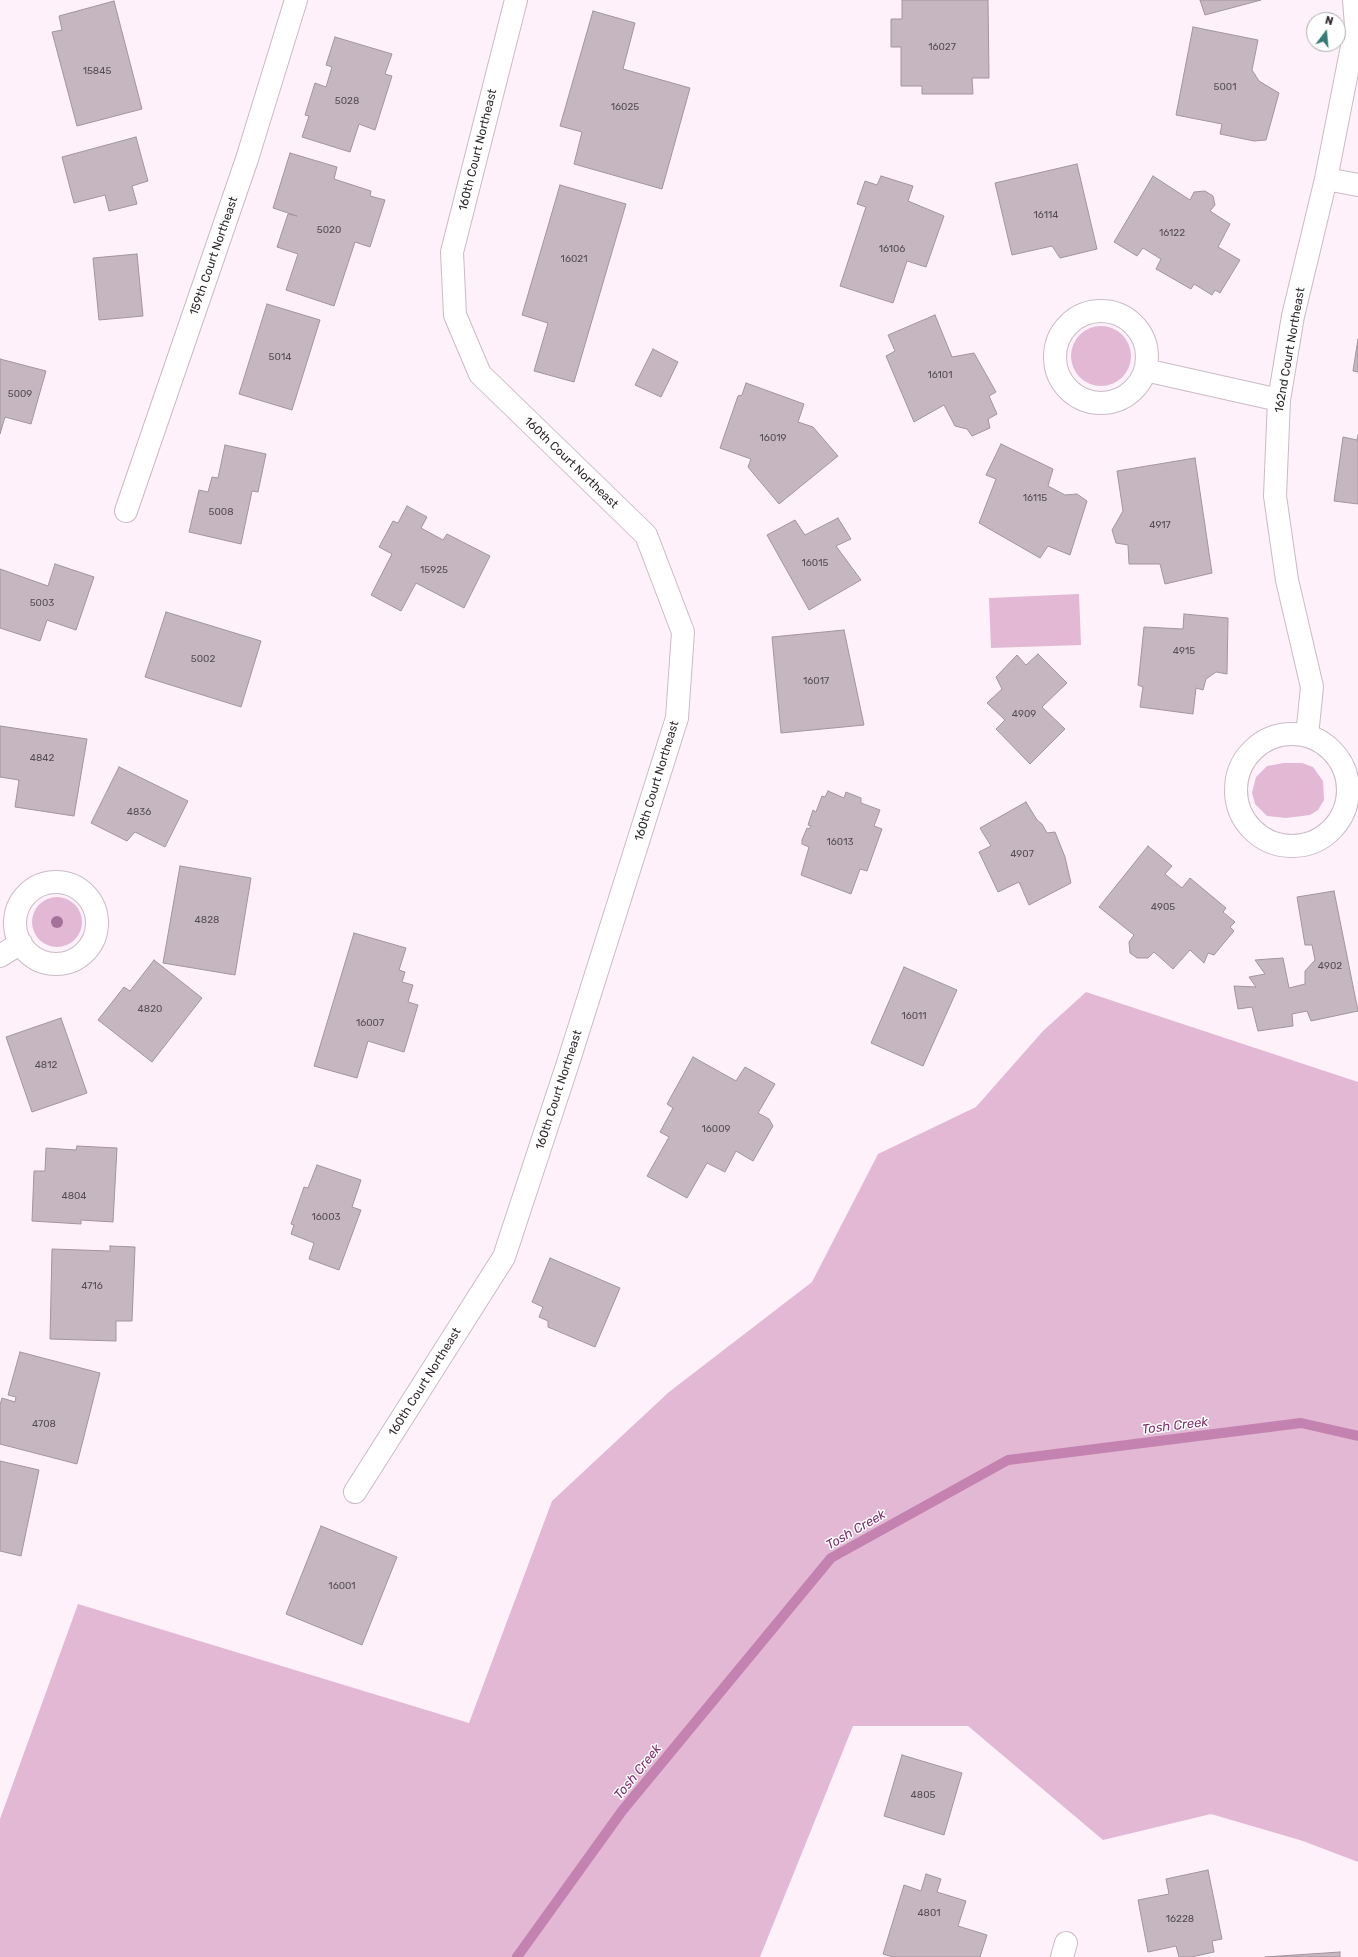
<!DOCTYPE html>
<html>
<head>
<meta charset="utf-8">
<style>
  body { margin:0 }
  #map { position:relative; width:1358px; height:1957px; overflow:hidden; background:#fef1fa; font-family:Rubik,sans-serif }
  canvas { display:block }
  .north { position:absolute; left:1306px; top:12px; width:40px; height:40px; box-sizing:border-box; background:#fff; border:1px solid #adaaac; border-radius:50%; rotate:16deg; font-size:11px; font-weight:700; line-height:16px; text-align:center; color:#312b2f }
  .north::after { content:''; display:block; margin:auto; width:14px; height:18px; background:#357d77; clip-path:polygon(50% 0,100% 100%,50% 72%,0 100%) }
</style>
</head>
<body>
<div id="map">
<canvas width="1358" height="1957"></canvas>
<div class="north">N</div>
</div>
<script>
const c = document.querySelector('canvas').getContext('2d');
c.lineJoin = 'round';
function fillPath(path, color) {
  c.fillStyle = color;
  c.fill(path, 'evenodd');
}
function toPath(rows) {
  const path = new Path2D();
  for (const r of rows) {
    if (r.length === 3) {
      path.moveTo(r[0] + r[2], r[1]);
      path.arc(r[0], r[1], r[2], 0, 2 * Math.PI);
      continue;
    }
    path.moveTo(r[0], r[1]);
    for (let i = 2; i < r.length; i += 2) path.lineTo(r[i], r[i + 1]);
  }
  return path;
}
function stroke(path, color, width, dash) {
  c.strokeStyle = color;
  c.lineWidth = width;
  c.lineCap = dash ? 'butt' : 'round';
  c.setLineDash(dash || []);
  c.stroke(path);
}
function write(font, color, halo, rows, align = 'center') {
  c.font = font + ' Rubik,sans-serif';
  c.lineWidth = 3;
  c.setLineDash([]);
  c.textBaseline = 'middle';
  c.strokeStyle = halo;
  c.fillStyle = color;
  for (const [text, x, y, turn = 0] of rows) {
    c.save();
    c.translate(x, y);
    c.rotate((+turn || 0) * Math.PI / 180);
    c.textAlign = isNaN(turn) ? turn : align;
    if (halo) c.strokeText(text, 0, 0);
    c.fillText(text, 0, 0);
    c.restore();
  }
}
fillPath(toPath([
  [1101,356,30],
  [1079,594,1081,645,991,648,989,598],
  [1284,763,1302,763,1313,767,1323,781,1324,800,1318,810,1310,815,1286,818,1267,816,1255,804,1252,793,1256,777,1267,766],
  [57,922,25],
  [1086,992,1358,1082,1358,1862,1303,1841,1211,1814,1103,1840,968,1726,853,1726,760,1957,0,1957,0,1819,78,1604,469,1723,552,1501,669,1392,812,1282,878,1154,976,1107,1043,1031]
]), '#e3b8d4');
stroke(toPath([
  [517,1957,622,1811,831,1558,1008,1460,1301,1423,1358,1436]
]), '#c382af', 10);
const building = toPath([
  [902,0,988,0,989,78,972,78,973,94,922,94,922,86,901,86,901,47,891,47,891,19,902,19,902,0],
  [1200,0,1261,0,1205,15,1200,0],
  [114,1,142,109,77,126,52,32,62,30,59,16,114,1],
  [593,11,635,23,623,69,690,88,662,189,574,164,582,132,560,126,593,11],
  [1193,27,1258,40,1252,70,1259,81,1279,93,1266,140,1254,141,1220,134,1222,124,1176,115,1193,27],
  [335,37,392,54,385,74,392,76,375,130,359,124,350,152,302,137,309,116,305,115,315,83,326,87,332,67,326,65,335,37],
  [136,137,148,181,132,186,137,204,109,211,105,195,74,203,62,157,136,137],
  [290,153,337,167,334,179,371,191,370,196,385,200,370,247,355,242,334,306,286,290,298,254,277,247,288,214,297,216,273,208,290,153],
  [1077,164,1097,249,1060,258,1052,246,1012,255,995,183,1077,164],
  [881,176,913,186,908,201,944,216,926,267,907,261,893,303,840,286,866,207,857,204,865,181,877,185,881,176],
  [1153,176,1190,200,1194,192,1205,191,1213,196,1215,205,1210,211,1230,224,1218,247,1240,260,1220,293,1215,290,1212,295,1194,284,1191,289,1156,269,1161,259,1143,248,1137,256,1114,242,1153,176],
  [560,185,626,204,574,382,534,371,548,323,522,315,560,185],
  [137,254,143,316,99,320,93,258,137,254],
  [267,304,320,320,292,410,239,394,267,304],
  [935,315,952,357,974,353,996,392,989,396,997,414,988,419,990,428,972,436,967,429,955,426,944,405,914,422,886,356,895,351,888,335,935,315],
  [1358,339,1358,372,1353,371,1358,339],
  [653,349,678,362,661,397,635,385,653,349],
  [0,359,46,371,31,424,5,417,0,434,0,359],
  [746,383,804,404,798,422,813,427,838,456,779,504,748,467,751,459,720,448,738,396,742,395,746,383],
  [1358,435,1358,504,1334,501,1343,437,1357,440,1358,435],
  [1001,444,1053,469,1048,486,1065,495,1077,494,1087,501,1070,555,1048,546,1040,558,979,523,996,479,986,475,1001,444],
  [225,445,266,454,258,492,252,491,241,544,189,532,199,490,208,492,212,477,218,478,225,445],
  [1195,458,1212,573,1165,584,1160,564,1129,564,1128,545,1116,543,1112,530,1123,511,1117,471,1195,458],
  [407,506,427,517,421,528,443,540,447,534,490,556,464,608,416,583,401,611,371,595,392,554,379,547,393,521,398,523,407,506],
  [838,518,851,539,836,546,861,580,809,610,767,535,795,520,805,535,838,518],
  [55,564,94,577,76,630,47,620,40,641,0,628,0,569,48,586,55,564],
  [166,612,261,641,241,707,145,677,166,612],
  [1184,614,1228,618,1227,674,1216,672,1206,679,1203,690,1196,688,1193,714,1140,707,1143,687,1138,685,1144,627,1183,629,1184,614],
  [844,630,864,725,781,733,772,637,844,630],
  [1038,654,1067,683,1042,707,1065,729,1030,764,996,729,1005,720,987,703,1002,689,996,677,1017,655,1026,665,1038,654],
  [0,726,87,739,74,816,15,807,19,780,0,777,0,726],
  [119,767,188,801,165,847,135,832,127,841,91,823,119,767],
  [828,791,844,798,846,792,861,798,861,803,880,810,874,826,882,829,867,871,860,869,851,894,801,875,809,847,802,844,802,840,807,828,809,829,811,826,808,825,813,810,816,812,822,796,825,797,828,791],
  [1026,802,1037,820,1042,824,1047,833,1055,832,1065,857,1071,883,1029,905,1019,882,998,892,979,852,991,846,980,828,1026,802],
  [1148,846,1172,866,1165,874,1182,888,1190,878,1226,908,1223,912,1235,922,1230,927,1234,931,1214,955,1208,953,1204,963,1190,950,1173,969,1154,952,1148,958,1137,958,1130,953,1129,942,1134,935,1099,907,1148,846],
  [180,866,251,878,235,975,163,963,180,866],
  [1334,891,1358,1011,1311,1021,1307,1011,1292,1014,1293,1026,1258,1031,1252,1007,1238,1009,1234,986,1256,987,1249,977,1265,974,1255,960,1283,958,1289,988,1305,984,1305,971,1315,960,1312,945,1305,945,1297,897,1334,891],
  [354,933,406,948,399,970,405,972,402,982,413,985,408,1002,418,1005,404,1052,368,1041,357,1078,314,1066,354,933],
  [154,960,202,998,152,1062,98,1020,124,987,130,991,154,960],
  [904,967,957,990,923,1066,871,1043,904,967],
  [61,1018,87,1093,32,1112,6,1037,61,1018],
  [693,1057,736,1081,745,1067,775,1084,758,1113,769,1119,773,1126,753,1161,736,1151,725,1172,707,1163,687,1198,647,1176,669,1137,660,1132,673,1108,667,1104,693,1057],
  [77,1146,117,1148,113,1222,81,1220,81,1224,32,1221,34,1171,45,1171,46,1148,76,1150,77,1146],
  [317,1165,361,1180,352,1207,361,1210,339,1270,309,1259,314,1243,291,1234,294,1225,291,1224,304,1187,308,1188,317,1165],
  [110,1246,135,1247,132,1321,116,1321,116,1341,50,1339,52,1249,110,1251,110,1246],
  [550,1258,620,1288,595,1347,548,1327,548,1321,539,1317,543,1307,532,1302,550,1258],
  [20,1352,100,1373,77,1464,0,1444,0,1405,2,1398,15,1402,16,1397,8,1395,20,1352],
  [0,1461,39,1470,21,1556,0,1551,0,1461],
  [321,1526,397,1557,362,1645,286,1614,321,1526],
  [902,1755,962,1773,944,1835,884,1816,902,1755],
  [1208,1870,1222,1939,1212,1941,1214,1952,1191,1957,1179,1957,1176,1946,1148,1952,1138,1900,1169,1894,1166,1879,1208,1870],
  [926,1874,941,1879,937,1892,966,1901,958,1926,987,1935,980,1957,893,1957,883,1954,904,1885,921,1891,926,1874],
  [1340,1952,1340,1957,1265,1957,1340,1952]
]);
fillPath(building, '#c5b6c0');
stroke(building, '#a3949d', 1);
const minor = toPath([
  [1326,179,1358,185],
  [1101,357,46],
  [1145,370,1279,400],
  [126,511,247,159,296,0],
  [1292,790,56],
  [1307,736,1312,687,1287,580,1275,496,1279,400,1293,316,1326,179,1356,26,1354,0],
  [56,923,41],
  [0,956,21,943],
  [355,1492,504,1257,569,1060,677,718,683,632,646,535,480,374,455,315,452,252,516,0],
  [1062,1957,1066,1943]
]);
stroke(minor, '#cabac5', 24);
stroke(minor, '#fff', 22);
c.fillStyle = '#a47299';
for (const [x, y] of [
  [57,922]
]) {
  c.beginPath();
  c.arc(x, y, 6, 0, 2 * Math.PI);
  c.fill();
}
write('10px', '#564e53', null, [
  ["16027",942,47],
  ["15845",97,71],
  ["5001",1225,87],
  ["5028",347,101],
  ["16025",625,107],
  ["16114",1046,215],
  ["5020",329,230],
  ["16122",1172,233],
  ["16106",892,249],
  ["16021",574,259],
  ["5014",280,357],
  ["16101",940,375],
  ["5009",20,394],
  ["16019",773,438],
  ["16115",1035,498],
  ["5008",221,512],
  ["4917",1160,525],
  ["16015",815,563],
  ["15925",434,570],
  ["5003",42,603],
  ["4915",1184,651],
  ["5002",203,659],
  ["16017",816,681],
  ["4909",1024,714],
  ["4842",42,758],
  ["4836",139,812],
  ["16013",840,842],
  ["4907",1022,854],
  ["4905",1163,907],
  ["4828",207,920],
  ["4902",1330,966],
  ["4820",150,1009],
  ["16011",914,1016],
  ["16007",370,1023],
  ["4812",46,1065],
  ["16009",716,1129],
  ["4804",74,1196],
  ["16003",326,1217],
  ["4716",92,1286],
  ["4708",44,1424],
  ["16001",342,1586],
  ["4805",923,1795],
  ["4801",929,1913],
  ["16228",1180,1919]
]);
write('12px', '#312b2f', '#fff', [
  ["160th Court Northeast",478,150,-76],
  ["159th Court Northeast",214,256,-71],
  ["162nd Court Northeast",1290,350,-80],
  ["160th Court Northeast",571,463,44],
  ["160th Court Northeast",657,781,-73],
  ["160th Court Northeast",559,1090,-72],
  ["160th Court Northeast",425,1382,-58]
]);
write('italic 13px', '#80316c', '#fff', [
  ["Tosh Creek",1175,1426,-7],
  ["Tosh Creek",856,1530,-30],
  ["Tosh Creek",638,1772,-51]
]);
</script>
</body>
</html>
